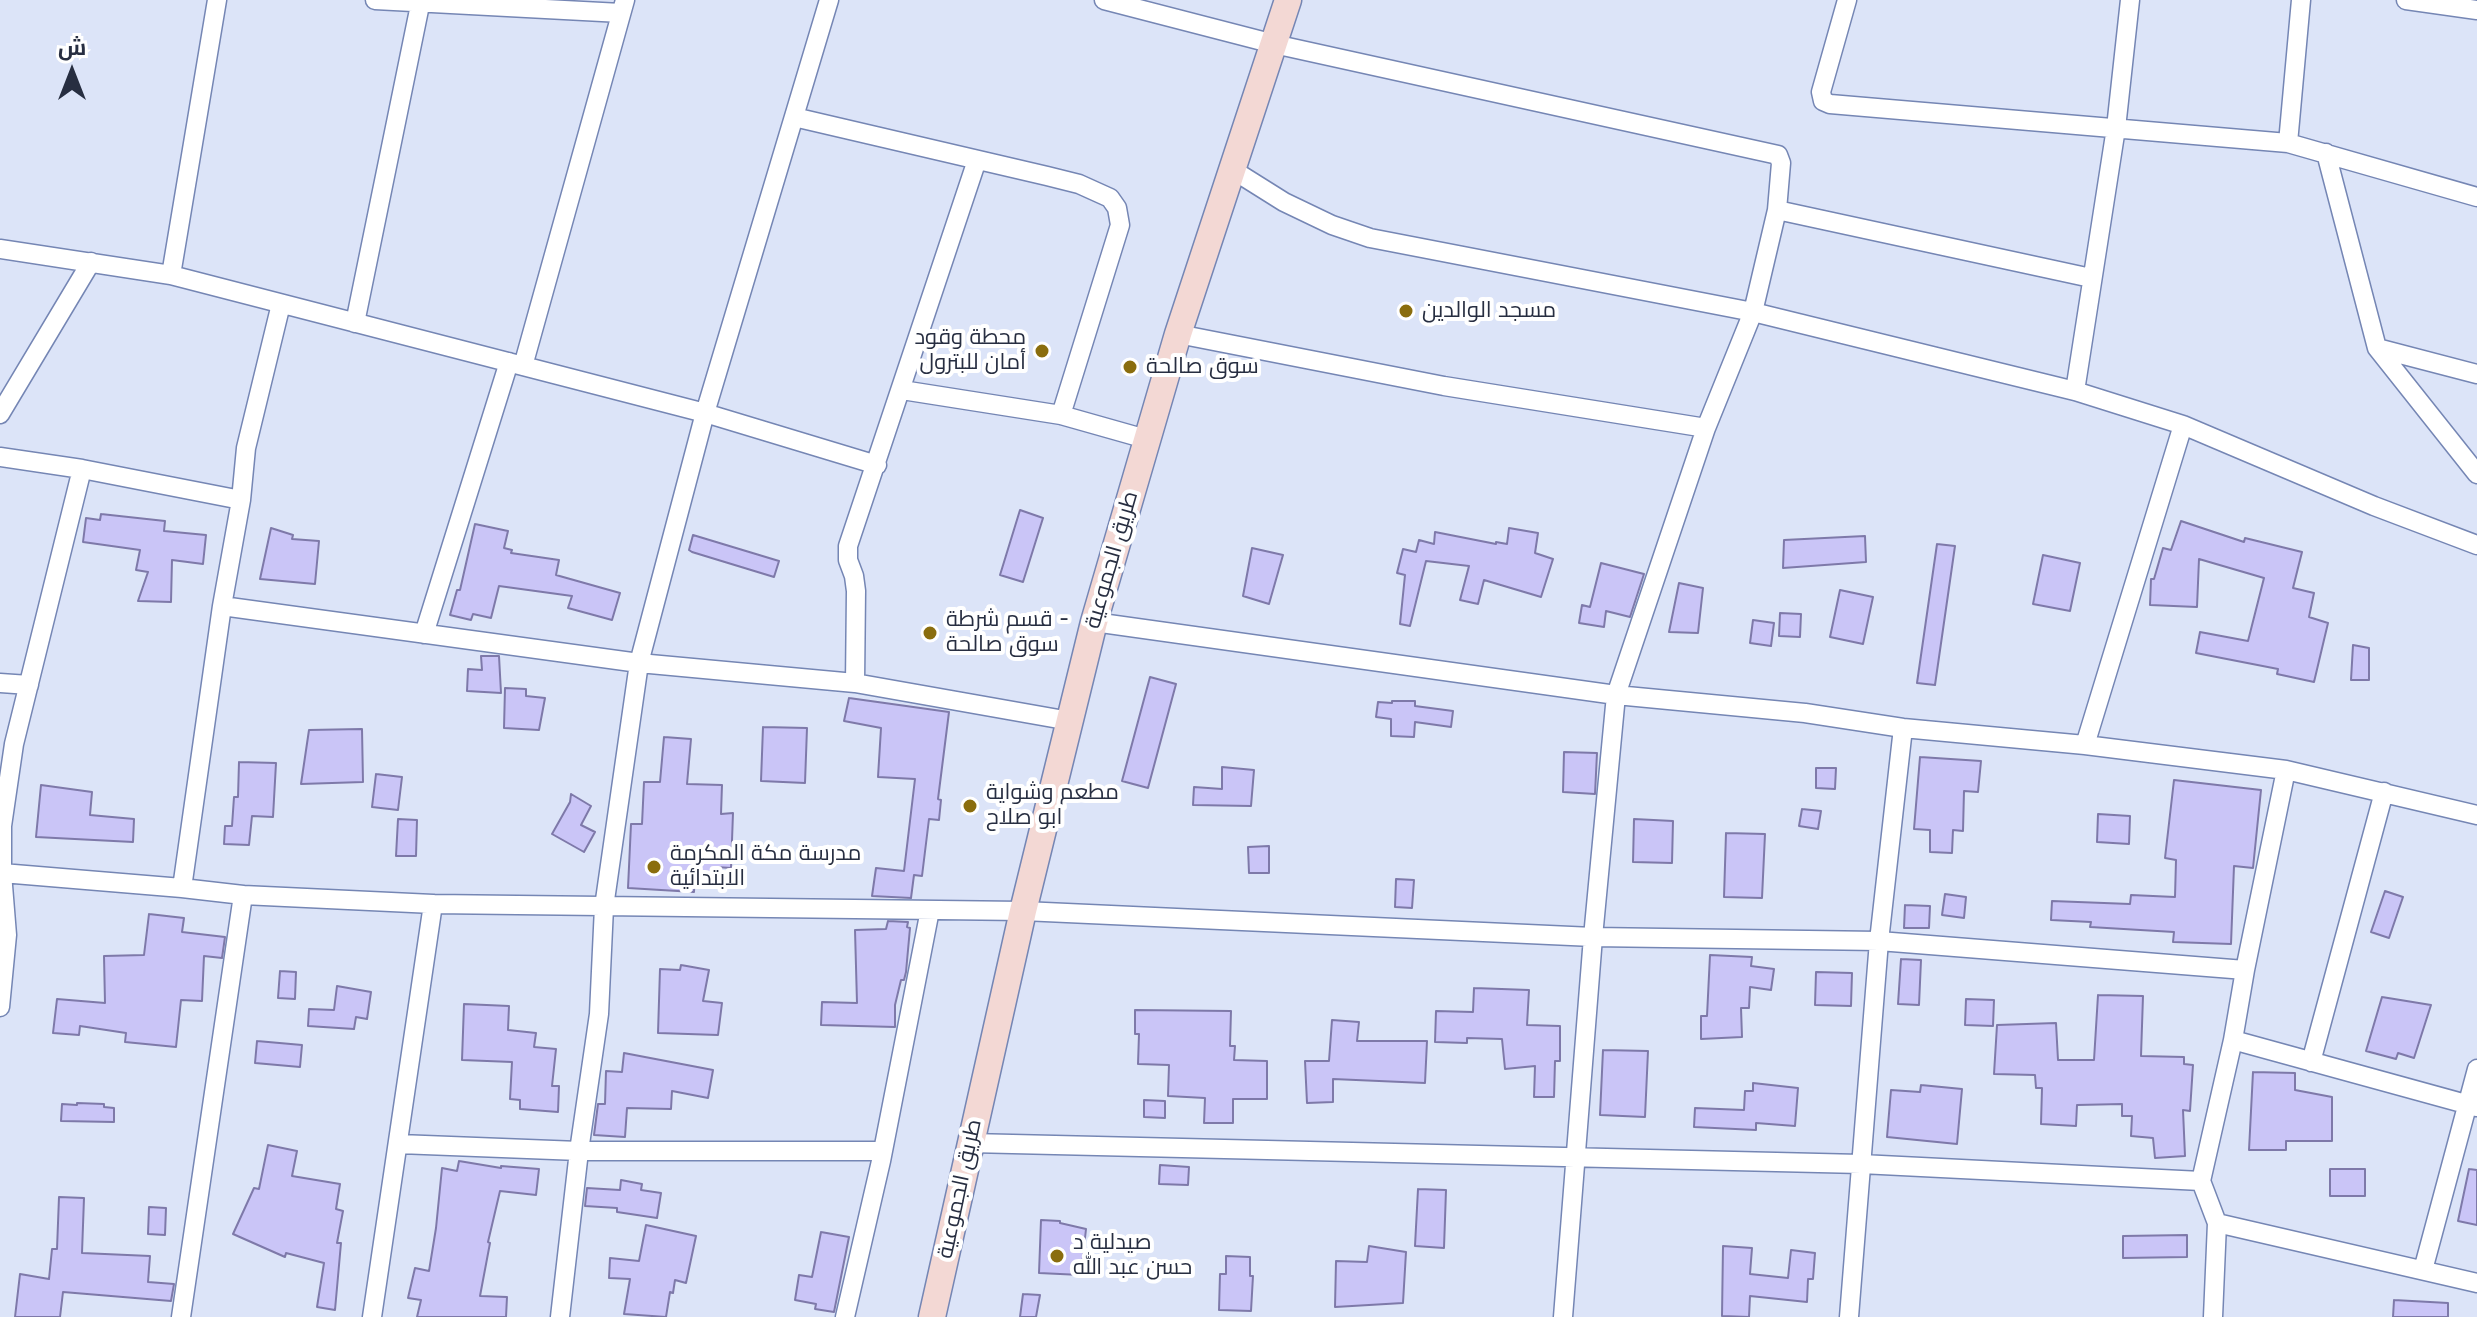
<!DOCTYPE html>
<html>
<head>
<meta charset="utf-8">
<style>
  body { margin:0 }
  #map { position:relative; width:2477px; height:1317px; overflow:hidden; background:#dce4f8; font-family:"Libre Baskerville",Cairo,serif }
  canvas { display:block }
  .north { position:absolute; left:32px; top:32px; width:80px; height:80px; -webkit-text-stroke:6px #fff; paint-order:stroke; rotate:0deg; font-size:22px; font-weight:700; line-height:32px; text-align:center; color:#272e41 }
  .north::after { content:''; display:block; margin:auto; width:28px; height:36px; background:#272e41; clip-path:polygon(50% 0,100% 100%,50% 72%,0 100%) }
</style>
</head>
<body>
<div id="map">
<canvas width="2477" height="1317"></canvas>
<div class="north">ش</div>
</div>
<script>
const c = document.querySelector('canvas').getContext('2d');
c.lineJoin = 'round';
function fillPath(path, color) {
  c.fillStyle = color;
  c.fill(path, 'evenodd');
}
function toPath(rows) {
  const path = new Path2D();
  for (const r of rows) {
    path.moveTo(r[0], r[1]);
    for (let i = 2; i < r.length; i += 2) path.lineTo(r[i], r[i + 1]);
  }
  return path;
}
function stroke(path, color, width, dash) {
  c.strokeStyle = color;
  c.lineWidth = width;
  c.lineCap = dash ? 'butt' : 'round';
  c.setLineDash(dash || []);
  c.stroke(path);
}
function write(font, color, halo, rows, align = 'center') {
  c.font = font + ' "Libre Baskerville",Cairo,serif';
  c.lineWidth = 8;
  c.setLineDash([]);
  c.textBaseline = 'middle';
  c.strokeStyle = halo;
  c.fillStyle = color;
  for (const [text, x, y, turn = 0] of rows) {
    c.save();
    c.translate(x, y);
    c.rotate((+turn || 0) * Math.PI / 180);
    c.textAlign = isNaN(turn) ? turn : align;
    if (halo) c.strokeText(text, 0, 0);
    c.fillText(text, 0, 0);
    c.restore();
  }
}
const building = toPath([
  [1020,510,1043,518,1023,582,1000,575,1020,510],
  [101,514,165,521,164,531,206,535,203,564,172,560,171,602,138,601,148,572,136,570,140,550,83,542,86,518,100,520,101,514],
  [2181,521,2244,542,2245,538,2302,552,2293,588,2314,593,2309,617,2328,623,2314,682,2277,674,2278,669,2196,653,2200,632,2248,641,2264,578,2199,559,2197,607,2150,605,2151,579,2154,579,2163,548,2171,550,2181,521],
  [475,524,508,531,504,548,512,550,511,553,559,560,556,575,620,593,612,620,568,608,572,596,499,586,491,618,473,614,471,620,450,615,457,590,460,590,475,524],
  [271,528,293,535,292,539,319,541,315,584,260,579,271,528],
  [1509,528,1538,533,1535,553,1553,559,1541,597,1484,580,1478,604,1460,600,1469,566,1426,561,1410,626,1400,624,1405,575,1397,573,1403,549,1416,552,1419,540,1434,544,1435,532,1496,544,1496,542,1507,544,1509,528],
  [693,535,779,561,774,577,692,552,689,550,693,535],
  [1865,536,1866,562,1783,568,1784,540,1865,536],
  [1937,544,1955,546,1935,685,1917,683,1937,544],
  [1252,548,1283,555,1269,604,1243,596,1252,548],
  [2043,555,2080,563,2070,611,2033,604,2043,555],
  [1601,563,1644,574,1630,617,1606,611,1604,627,1579,623,1582,605,1590,607,1601,563],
  [1679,583,1703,588,1698,633,1669,632,1679,583],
  [1840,590,1873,597,1863,644,1830,637,1840,590],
  [1780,613,1801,614,1800,637,1779,636,1780,613],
  [1753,620,1774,623,1771,646,1750,643,1753,620],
  [2353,645,2369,648,2369,680,2351,680,2353,645],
  [481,656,499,656,501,693,467,691,468,669,482,670,481,656],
  [1150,677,1176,684,1148,788,1122,781,1150,677],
  [505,688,526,689,526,696,545,698,539,730,504,728,505,688],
  [849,698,949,712,938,799,941,800,939,820,929,819,922,876,914,875,911,898,872,896,876,868,904,871,915,779,878,777,881,728,844,721,849,698],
  [1392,701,1415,701,1415,706,1453,711,1451,727,1415,722,1414,737,1391,736,1391,719,1376,717,1378,702,1392,703,1392,701],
  [763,727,807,728,805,783,761,781,763,727],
  [362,729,363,782,301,784,309,730,362,729],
  [664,737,691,739,687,784,722,785,721,814,733,813,731,868,716,867,716,874,695,874,694,892,628,888,631,824,642,824,644,782,660,782,664,737],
  [1564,752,1597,753,1595,794,1563,792,1564,752],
  [1920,757,1981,761,1978,792,1964,791,1963,831,1953,830,1952,853,1930,852,1930,830,1914,829,1920,757],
  [239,762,276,763,273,817,252,816,249,845,224,844,225,826,232,826,234,797,238,797,239,762],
  [1222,767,1254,770,1251,806,1193,805,1194,787,1222,789,1222,767],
  [1816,768,1836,768,1835,789,1816,788,1816,768],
  [376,774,402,777,398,810,372,807,376,774],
  [2174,780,2261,790,2253,868,2234,866,2231,944,2173,942,2174,932,2090,927,2091,922,2051,920,2052,901,2130,904,2131,895,2175,897,2176,860,2165,858,2174,780],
  [41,785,92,792,90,815,134,819,133,842,36,837,41,785],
  [571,794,591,806,581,825,595,832,584,852,552,834,570,802,571,794],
  [1802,809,1821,811,1818,829,1799,826,1802,809],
  [2098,814,2130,816,2129,844,2097,842,2098,814],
  [398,819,417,820,416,856,396,856,398,819],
  [1634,819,1673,821,1672,863,1633,862,1634,819],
  [1726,833,1765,834,1762,898,1724,897,1726,833],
  [1269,846,1269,873,1249,873,1248,847,1269,846],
  [1396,879,1414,880,1412,908,1395,907,1396,879],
  [2385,891,2403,897,2389,938,2371,932,2385,891],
  [1945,894,1966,897,1964,918,1942,915,1945,894],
  [1905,905,1930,906,1929,928,1904,928,1905,905],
  [149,914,184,918,182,932,225,937,222,958,204,956,202,1001,181,1000,176,1047,125,1042,126,1033,80,1026,79,1035,53,1033,57,999,105,1003,104,956,144,955,149,914],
  [888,921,908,922,907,927,910,928,906,972,904,980,901,980,895,1005,895,1027,821,1025,822,1002,857,1003,855,930,886,929,888,921],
  [1710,955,1752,957,1751,966,1774,969,1771,990,1750,987,1749,1008,1741,1008,1742,1037,1701,1039,1701,1016,1707,1016,1710,955],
  [1901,959,1921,960,1919,1005,1898,1004,1901,959],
  [681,965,709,970,703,1001,722,1003,718,1035,658,1033,660,969,680,970,681,965],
  [280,971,296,972,295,999,278,998,280,971],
  [1816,972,1852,973,1851,1006,1815,1005,1816,972],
  [337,986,371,992,367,1019,356,1017,354,1029,308,1026,309,1009,334,1010,337,986],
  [1474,988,1529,990,1527,1025,1560,1026,1560,1061,1555,1061,1554,1097,1534,1097,1535,1066,1505,1069,1502,1039,1467,1038,1467,1043,1435,1042,1436,1011,1473,1012,1474,988],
  [2098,995,2143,996,2141,1056,2184,1057,2184,1064,2193,1065,2190,1111,2183,1110,2185,1156,2155,1158,2153,1138,2131,1136,2132,1116,2122,1116,2122,1104,2077,1105,2076,1126,2041,1124,2042,1088,2036,1088,2035,1075,1994,1074,1997,1025,2056,1023,2058,1060,2094,1060,2098,995],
  [2382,997,2431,1005,2414,1058,2398,1053,2396,1059,2366,1051,2382,997],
  [1966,999,1994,1000,1993,1026,1965,1025,1966,999],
  [464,1004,509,1006,508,1030,536,1033,534,1047,556,1049,552,1086,559,1086,558,1112,520,1109,520,1100,510,1099,512,1062,462,1060,464,1004],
  [1135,1010,1231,1011,1230,1046,1235,1046,1234,1060,1267,1061,1267,1099,1233,1099,1233,1123,1204,1123,1205,1098,1168,1096,1169,1065,1138,1064,1139,1034,1135,1034,1135,1010],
  [1332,1020,1359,1022,1357,1041,1427,1041,1425,1083,1333,1079,1333,1102,1307,1103,1305,1061,1329,1061,1332,1020],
  [257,1041,302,1045,300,1067,255,1063,257,1041],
  [1603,1050,1648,1051,1645,1117,1600,1115,1603,1050],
  [624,1053,713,1070,708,1098,672,1091,671,1109,627,1108,625,1137,594,1135,598,1104,605,1104,606,1071,622,1072,624,1053],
  [2253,1072,2295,1073,2295,1090,2332,1097,2332,1141,2286,1141,2286,1150,2249,1150,2253,1072],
  [1753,1083,1798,1088,1795,1126,1756,1123,1756,1130,1694,1127,1695,1108,1744,1110,1745,1091,1753,1091,1753,1083],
  [1921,1085,1962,1089,1957,1144,1887,1137,1891,1090,1920,1092,1921,1085],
  [1144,1100,1165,1101,1165,1118,1144,1117,1144,1100],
  [77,1103,104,1104,104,1107,114,1108,114,1122,61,1121,62,1104,77,1105,77,1103],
  [268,1145,297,1151,292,1176,340,1184,336,1209,343,1211,337,1243,341,1243,335,1310,317,1307,324,1263,286,1253,285,1257,233,1234,254,1188,259,1189,268,1145],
  [459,1161,501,1168,501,1166,539,1169,536,1195,500,1191,488,1242,490,1243,480,1296,507,1297,506,1317,417,1317,421,1300,408,1298,415,1268,429,1271,436,1228,442,1168,457,1171,459,1161],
  [1160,1165,1189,1167,1188,1185,1159,1184,1160,1165],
  [2330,1169,2365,1169,2365,1196,2330,1196,2330,1169],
  [2469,1169,2477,1170,2477,1225,2458,1221,2469,1169],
  [621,1180,642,1184,641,1190,661,1193,657,1218,617,1212,617,1208,585,1206,587,1188,620,1190,621,1180],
  [1418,1189,1446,1190,1444,1248,1415,1246,1418,1189],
  [59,1197,84,1198,82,1253,150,1256,148,1282,174,1284,171,1301,63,1292,60,1317,15,1317,20,1274,49,1279,52,1249,57,1249,59,1197],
  [149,1207,166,1208,165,1235,148,1234,149,1207],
  [1041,1220,1060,1221,1060,1223,1086,1229,1081,1275,1039,1273,1041,1220],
  [646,1225,696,1236,686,1283,675,1280,673,1293,670,1292,666,1317,624,1314,630,1279,609,1278,610,1258,639,1261,646,1225],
  [821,1232,849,1237,834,1312,815,1309,816,1304,795,1300,799,1275,812,1277,821,1232],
  [2187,1235,2187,1257,2123,1258,2123,1236,2187,1235],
  [1369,1246,1406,1252,1403,1303,1335,1307,1336,1261,1367,1262,1369,1246],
  [1723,1246,1752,1248,1750,1274,1788,1278,1791,1250,1815,1253,1813,1279,1808,1279,1807,1302,1750,1296,1749,1317,1722,1316,1723,1246],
  [1226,1256,1250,1257,1250,1276,1253,1276,1251,1311,1219,1310,1220,1274,1226,1274,1226,1256],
  [1023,1294,1040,1295,1036,1317,1020,1317,1023,1294],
  [2394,1300,2448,1303,2448,1317,2393,1317,2394,1300]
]);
fillPath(building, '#cac5f7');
stroke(building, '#7e79a9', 2);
const street = toPath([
  [375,0,621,13],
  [1104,0,1274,44,1778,155,1781,163,1777,210,1753,312,1706,428,1616,695,1593,937,1563,1317],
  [1847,0,1821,92,1823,101,1830,104,2288,143,2477,197],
  [2406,0,2477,10],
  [794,117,1047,176,1079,184,1110,198,1117,208,1120,225,1061,415],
  [2288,143,2301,0],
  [2326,153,2377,348,2477,474],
  [1233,170,1284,202,1332,225,1370,238,1753,312,2075,391,2183,425,2374,506,2477,545],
  [1777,210,2091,278],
  [0,249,171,275,705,413,877,465],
  [171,275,217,0],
  [355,323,421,0],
  [1178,334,1444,386,1706,428],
  [2377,348,2477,374],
  [523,366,625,0],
  [902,390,1061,415,1146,439],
  [2075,391,2116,128,2130,0],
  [0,414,91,262],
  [0,457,82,469,241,500],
  [222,606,639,663,855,683,1070,721],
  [1094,622,1616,695,1805,713,1903,728,2085,745,2286,770,2477,815],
  [424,634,509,362],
  [0,683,29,685],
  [855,683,856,591,854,576,848,560,848,546,977,160],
  [2085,745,2183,425],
  [2,873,182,888,243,895,433,904,1023,911,1593,937,1879,941,2245,970],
  [182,888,222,606,241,500,246,448,281,304],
  [0,1007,7,935,2,873,2,826,14,744,82,469],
  [2233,1040,2477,1107],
  [2311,1062,2384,792],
  [970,1143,1861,1164,2201,1181],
  [399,1144,579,1151,883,1151],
  [2217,1223,2477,1283],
  [2423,1270,2477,1069],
  [181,1317,243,895],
  [372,1317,433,904],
  [560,1317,579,1151,599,1014,604,907,639,663,705,413,829,0],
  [845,1317,881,1161,930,910],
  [1849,1317,1879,941,1903,728],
  [2213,1317,2217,1223,2201,1181,2233,1040,2245,970,2286,770]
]);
const secondary = toPath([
  [932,1317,1023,911,1094,622,1178,334,1288,0]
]);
stroke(street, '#7586b4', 21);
stroke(secondary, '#7586b4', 29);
stroke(street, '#fff', 18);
stroke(secondary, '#f3d8d4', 26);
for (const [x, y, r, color] of [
  [1406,311,8,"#8a6d0e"],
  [1042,351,8,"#8a6d0e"],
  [1130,367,8,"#8a6d0e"],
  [930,633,8,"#8a6d0e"],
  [970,806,8,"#8a6d0e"],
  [654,867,8,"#8a6d0e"],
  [1057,1256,8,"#8a6d0e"]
]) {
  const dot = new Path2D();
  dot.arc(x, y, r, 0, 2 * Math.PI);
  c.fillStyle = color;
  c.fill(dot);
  stroke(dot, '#fff', 3);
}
write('22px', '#272e41', '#fff', [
  ["مسجد الوالدين",1422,311],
  ["محطة وقود",1026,338,"right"],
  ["أمان للبترول",1026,363,"right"],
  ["سوق صالحة",1146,367],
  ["قسم شرطة -",946,620],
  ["سوق صالحة",946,645],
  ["مطعم وشواية",986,793],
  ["ابو صلاح",986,818],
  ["مدرسة مكة المكرمة",670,854],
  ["الابتدائية",670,879],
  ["صيدلية د",1073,1243],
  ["حسن عبد الله",1073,1268]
], 'left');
write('22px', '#272e41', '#fff', [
  ["طريق الجموعية",1112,560,-74],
  ["طريق الجموعية",960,1189,-78]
]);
</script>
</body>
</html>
